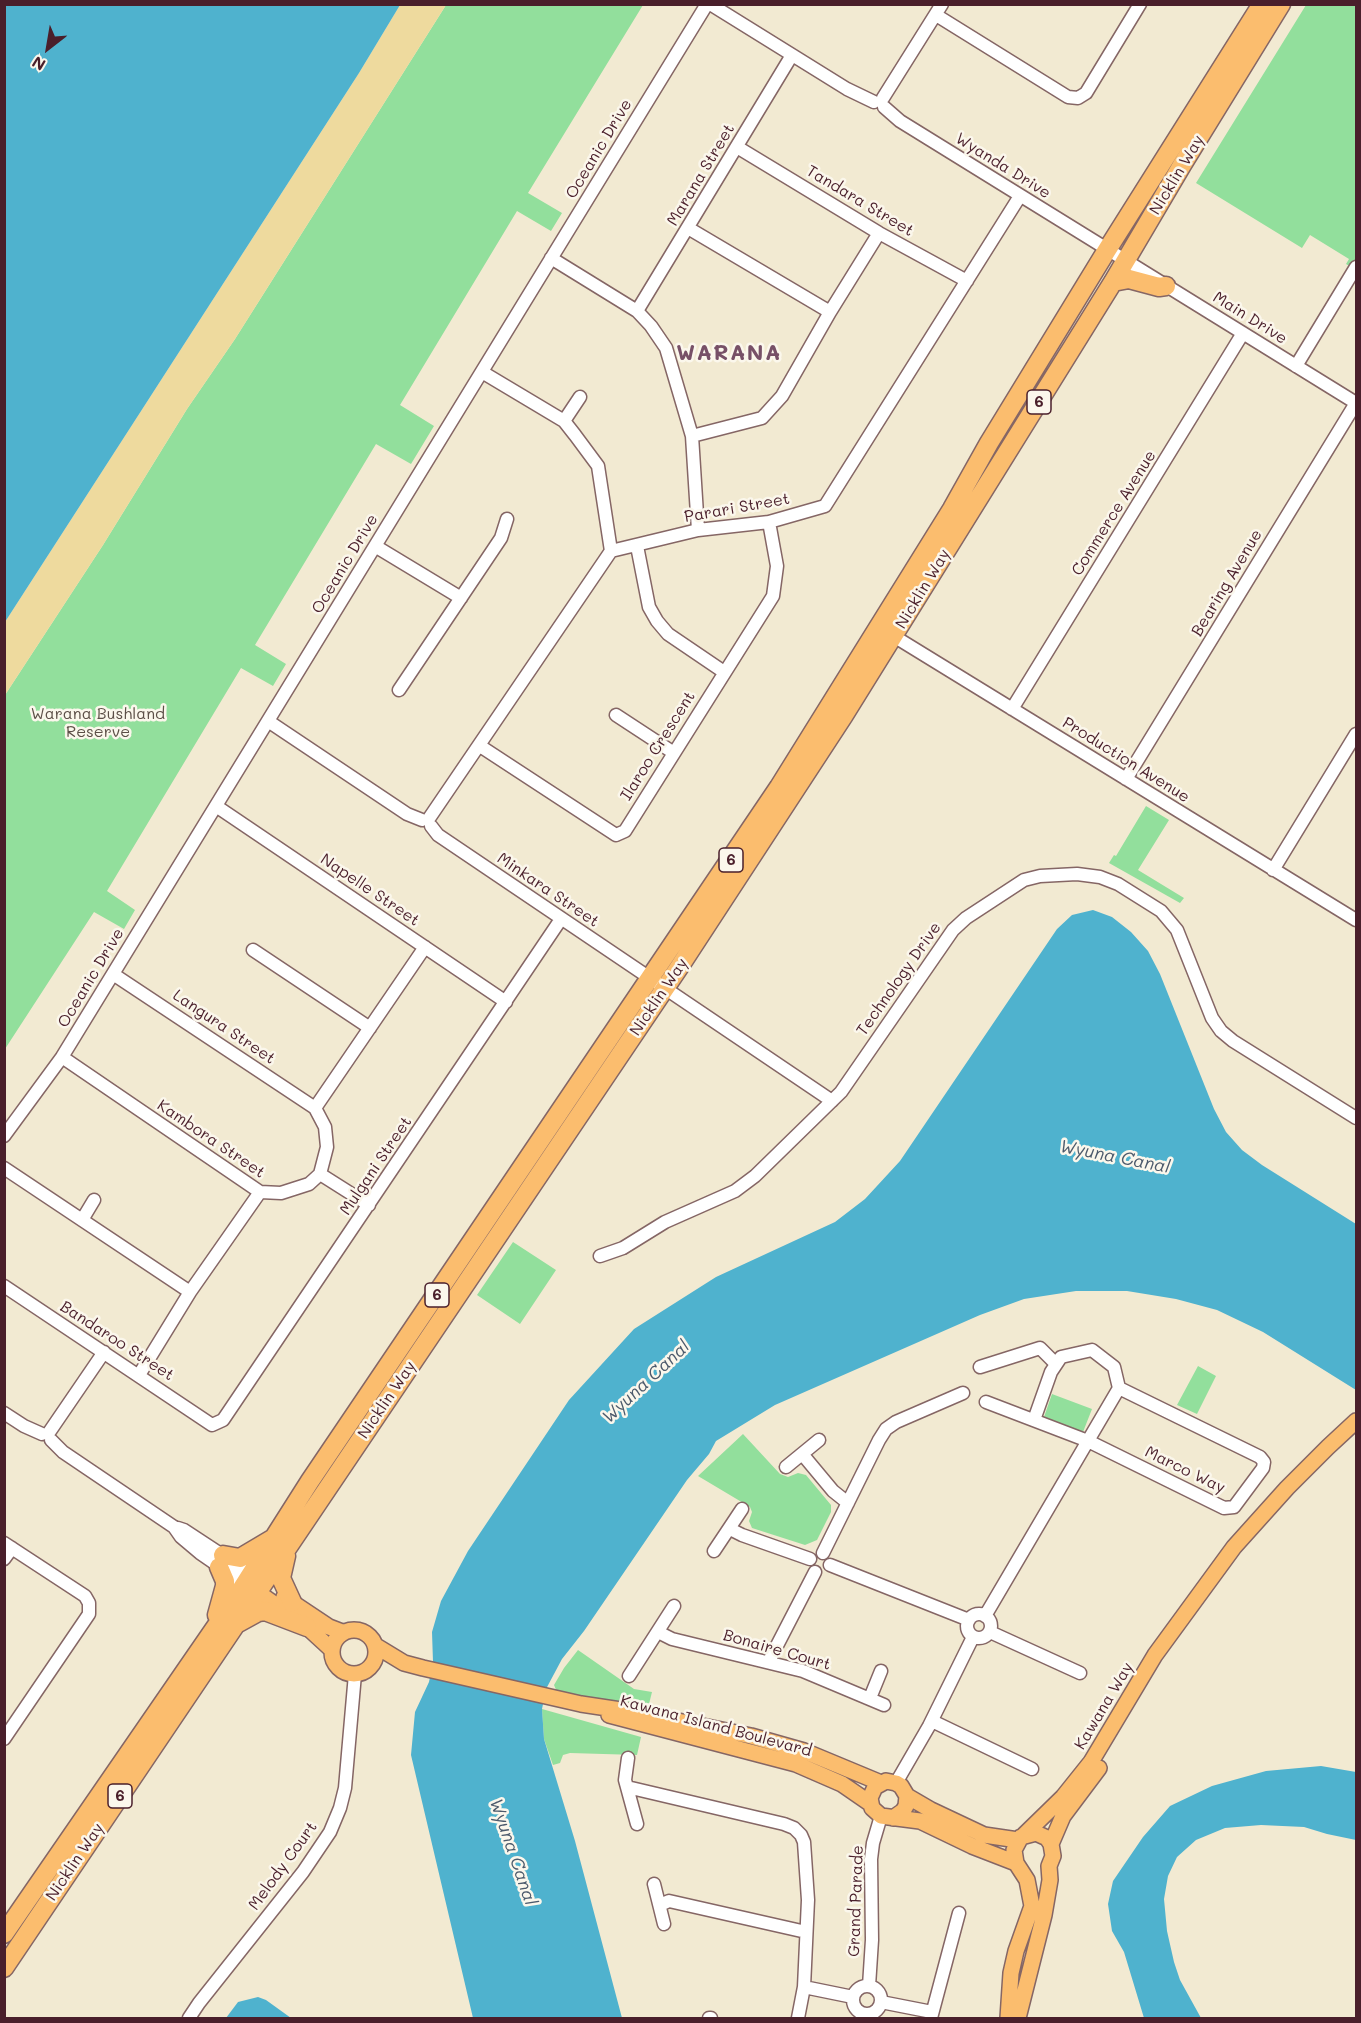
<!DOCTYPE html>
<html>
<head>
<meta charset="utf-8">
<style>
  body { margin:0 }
  #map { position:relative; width:1361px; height:2023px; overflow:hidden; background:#f2ead2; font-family:Mali,sans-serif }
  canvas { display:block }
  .frame { position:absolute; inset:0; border:6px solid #4a1f2b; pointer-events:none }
  .north { position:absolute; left:18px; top:18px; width:60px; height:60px; -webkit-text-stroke:4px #fbf7ec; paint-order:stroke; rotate:211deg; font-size:16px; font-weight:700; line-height:24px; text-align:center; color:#4a1f2b }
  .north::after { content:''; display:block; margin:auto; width:21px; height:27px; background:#4a1f2b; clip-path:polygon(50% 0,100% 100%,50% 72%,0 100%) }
</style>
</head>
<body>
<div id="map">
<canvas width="1361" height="2023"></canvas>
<div class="frame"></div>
<div class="north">N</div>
</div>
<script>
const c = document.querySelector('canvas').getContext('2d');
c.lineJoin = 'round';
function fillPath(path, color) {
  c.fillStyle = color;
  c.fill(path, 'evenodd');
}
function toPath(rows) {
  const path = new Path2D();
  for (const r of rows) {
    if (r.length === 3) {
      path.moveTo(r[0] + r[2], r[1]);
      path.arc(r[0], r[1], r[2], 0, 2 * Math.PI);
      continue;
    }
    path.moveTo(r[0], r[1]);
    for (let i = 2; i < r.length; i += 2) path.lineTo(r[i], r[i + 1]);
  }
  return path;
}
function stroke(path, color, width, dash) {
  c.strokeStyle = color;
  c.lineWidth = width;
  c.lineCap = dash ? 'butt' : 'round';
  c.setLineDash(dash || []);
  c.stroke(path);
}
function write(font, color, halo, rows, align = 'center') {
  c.font = font + ' Mali,sans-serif';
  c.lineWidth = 5;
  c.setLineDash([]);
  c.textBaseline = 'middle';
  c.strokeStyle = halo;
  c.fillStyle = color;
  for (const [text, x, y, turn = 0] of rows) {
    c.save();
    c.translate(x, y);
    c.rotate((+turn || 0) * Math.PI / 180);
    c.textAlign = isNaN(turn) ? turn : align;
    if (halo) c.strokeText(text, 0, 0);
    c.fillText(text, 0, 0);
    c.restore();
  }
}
fillPath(toPath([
  [446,5,643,5,528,193,562,213,551,231,517,211,400,405,434,426,411,464,376,444,255,645,286,664,273,686,241,668,107,891,135,910,124,929,94,912,5,1049,5,695,103,545,187,409,235,339],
  [1306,5,1356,5,1356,270,1346,264,1349,259,1310,235,1302,248,1196,183],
  [1146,806,1169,820,1138,870,1184,898,1180,903,1109,863,1114,855,1116,856],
  [513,1242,556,1270,520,1324,477,1295],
  [1198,1366,1216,1376,1197,1414,1177,1405],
  [1052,1394,1092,1409,1083,1432,1044,1417],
  [743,1434,780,1474,788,1477,798,1473,806,1475,831,1505,831,1512,817,1540,805,1545,752,1528,749,1521,752,1512,750,1507,698,1476],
  [578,1650,634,1689,652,1692,648,1708,557,1692,554,1685,564,1668],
  [542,1709,641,1737,637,1755,570,1753,563,1755,560,1763,553,1765,544,1739]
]), '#92df9c');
fillPath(toPath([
  [400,5,446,5,235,339,187,409,103,545,5,695,5,622,359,73]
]), '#eeda9e');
fillPath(toPath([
  [5,4,400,5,359,73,5,622],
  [1093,910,1112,917,1131,932,1148,951,1160,974,1214,1109,1226,1132,1242,1150,1262,1165,1356,1224,1356,1390,1263,1332,1217,1310,1176,1299,1127,1291,1076,1291,1024,1299,980,1315,775,1405,716,1441,709,1454,687,1480,584,1631,562,1659,546,1689,542,1709,544,1739,575,1841,622,2018,473,2018,411,1755,415,1712,429,1682,433,1662,432,1632,441,1601,468,1551,569,1400,634,1329,716,1277,835,1222,865,1199,900,1161,1057,929,1072,915],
  [1321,1766,1356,1772,1356,1840,1327,1834,1304,1827,1261,1825,1225,1828,1196,1840,1177,1857,1168,1876,1164,1899,1167,1931,1174,1962,1180,1980,1201,2018,1144,2018,1124,1952,1112,1931,1108,1904,1113,1881,1143,1837,1170,1806,1212,1786,1266,1771],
  [258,1997,266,2000,291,2018,226,2018,238,2002]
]), '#4fb2ce');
const minor = toPath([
  [710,4,847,89,874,102],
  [936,15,1068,97,1078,98,1086,93,1140,4],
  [883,98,942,4],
  [884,107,900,121,1356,403],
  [737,147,879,233,967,281],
  [688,228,830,312],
  [551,258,637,311,651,326,666,348,692,436,698,530],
  [637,311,792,55],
  [1296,366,1356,267],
  [482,372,564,421,575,435,598,466,611,551],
  [564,421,580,397],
  [692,436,762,418,782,396,830,312,879,233],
  [375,546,461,598],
  [637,546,649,607,657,621,668,634,724,672],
  [887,632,1356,920],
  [399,690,501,538,507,519],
  [1012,709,1243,333],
  [616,715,674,753],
  [268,721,407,814,422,820],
  [480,746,616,835,625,831,773,596,777,566,769,522],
  [1126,779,1356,403],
  [216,806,506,1002],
  [430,817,611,551,698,530,769,522,825,506,1020,196],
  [431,826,438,835,832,1101],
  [1273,870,1356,734],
  [253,950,370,1028],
  [62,1057,260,1192,281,1193,309,1184,320,1174,327,1147,325,1127,315,1108,113,974],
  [315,1108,425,947],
  [4,1136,62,1057,707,4],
  [4,1168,190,1292],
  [320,1174,369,1205],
  [82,1220,94,1200],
  [600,1256,623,1248,665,1222,735,1191,755,1176,841,1092,953,930,966,918,1024,880,1040,876,1077,874,1100,877,1118,884,1161,911,1177,930,1212,1018,1221,1031,1233,1041,1356,1118],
  [4,1286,212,1425,223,1420,561,919],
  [980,1367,1040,1348,1056,1364],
  [139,1375,190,1292,260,1192],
  [986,1402,1088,1441,1224,1508,1234,1507,1263,1468,1264,1462,1260,1457,1119,1388],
  [4,1413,24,1426,42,1434],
  [50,1431,104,1352],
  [51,1440,63,1452,174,1527,181,1537,200,1553,245,1584],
  [803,1455,833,1491,848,1503],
  [786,1467,819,1440],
  [178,1528,184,1530,251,1574],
  [730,1529,742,1535,810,1559],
  [4,1543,85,1596,89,1603,89,1614,4,1739],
  [714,1551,742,1509],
  [823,1553,879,1440,886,1429,896,1422,963,1393],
  [4,1559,12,1548],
  [830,1565,969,1620],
  [979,1626,12],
  [985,1616,1119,1388,1114,1367,1092,1350,1061,1357,1051,1372,1034,1420],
  [658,1632,672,1639,803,1671,884,1705],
  [990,1632,1080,1673],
  [769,1661,815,1572],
  [629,1676,674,1606],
  [870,1698,881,1671],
  [932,1721,1032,1769],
  [628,1758,625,1780,637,1824],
  [896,1783,929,1726,973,1637],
  [627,1787,784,1824,794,1828,801,1835,804,1842,808,1900,804,1987],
  [654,1884,664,1924],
  [660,1905,669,1901,806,1932],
  [867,2000,14],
  [869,1986,872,1940,871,1859,873,1843,881,1816],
  [881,2002,932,2012],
  [189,2018,199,2003,303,1872,330,1832,340,1808,345,1788,355,1674],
  [709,2018,711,2018],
  [798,2018,804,1987,853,1997],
  [931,2018,959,1913]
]);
const major = toPath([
  [249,1586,307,1627,332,1650],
  [284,1597,329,1627,342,1632],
  [354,1652,22],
  [376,1646,404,1663,423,1668,581,1704,634,1712,751,1736,804,1751,881,1783],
  [609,1715,796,1764,842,1784,871,1804],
  [907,1796,931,1810,984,1835,1018,1840],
  [893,1818,903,1811,906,1806,907,1796,901,1786,896,1783,886,1781,875,1787,870,1798,872,1808,881,1816,920,1821,972,1846,1016,1863],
  [1024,1835,1063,1797,1091,1762,1155,1655,1234,1547,1287,1488,1328,1447,1356,1421],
  [1051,1844,1063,1816,1099,1768],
  [1008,2018,1011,1973,1016,1951,1032,1906,1027,1880,1016,1863,1014,1850,1021,1837,1036,1833,1047,1838,1051,1844,1053,1856,1049,1866,1050,1880,1044,1915,1018,2018]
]);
const highway = toPath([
  [1113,282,1129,279,1159,287,1166,286],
  [223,1555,240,1558,272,1539],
  [286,1556,281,1578,292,1602],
  [217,1615,225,1586,225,1581,219,1567],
  [238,1623,258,1612,265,1611,307,1627],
  [4,1934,237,1596,310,1481,779,787,952,509,989,443,1107,250,1262,4],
  [4,1968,680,966,844,715,1113,282,1182,165,1281,4]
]);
stroke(minor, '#856665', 15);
stroke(major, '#856665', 18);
stroke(highway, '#856665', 21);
stroke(minor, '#fff', 12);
stroke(major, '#fbbd6e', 15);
stroke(highway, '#fbbd6e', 18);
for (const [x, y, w] of [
  [1039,402,24],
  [731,860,24],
  [437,1295,24],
  [120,1796,24]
]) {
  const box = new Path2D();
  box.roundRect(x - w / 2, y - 12, w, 24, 4.5);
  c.fillStyle = '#fbf7ec';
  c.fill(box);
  stroke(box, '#4a1f2b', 1.5);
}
write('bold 15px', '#4a1f2b', null, [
  ["6",1039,402],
  ["6",731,860],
  ["6",437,1295],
  ["6",120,1796]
]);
write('16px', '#4a1f2b', '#fbf7ec', [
  ["Oceanic Drive",599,149,-59],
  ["Wyanda Drive",1003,166,32],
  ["Marana Street",701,175,-59],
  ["Nicklin Way",1177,175,-59],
  ["Tandara Street",860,201,31],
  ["Main Drive",1250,318,32],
  ["Parari Street",737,508,-10],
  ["Commerce Avenue",1114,513,-58],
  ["Oceanic Drive",345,564,-59],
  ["Bearing Avenue",1227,583,-59],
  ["Nicklin Way",923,589,-59],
  ["Ilaroo Crescent",658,746,-58],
  ["Production Avenue",1126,760,32],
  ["Napelle Street",370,890,34],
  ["Minkara Street",548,890,34],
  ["Oceanic Drive",91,978,-59],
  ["Technology Drive",899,979,-55],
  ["Nicklin Way",659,997,-56],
  ["Langura Street",224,1027,34],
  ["Kambora Street",211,1139,34],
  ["Mulgani Street",376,1166,-56],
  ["Bandaroo Street",117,1341,33],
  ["Nicklin Way",387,1400,-56],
  ["Marco Way",1185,1470,26],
  ["Bonaire Court",777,1650,16],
  ["Kawana Way",1104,1706,-59],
  ["Kawana Island Boulevard",716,1726,15],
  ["Nicklin Way",75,1862,-56],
  ["Melody Court",283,1866,-54],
  ["Grand Parade",856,1901,-88]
]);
write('16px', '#5c4f47', '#fbf7ec', [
  ["Warana Bushland",98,714],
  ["Reserve",98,732]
]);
write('italic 18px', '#4c5a6c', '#fbf7ec', [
  ["Wyuna Canal",1115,1157,11],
  ["Wyuna Canal",646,1382,-43],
  ["Wyuna Canal",513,1852,71]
]);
c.letterSpacing = '1.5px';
write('bold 22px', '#775067', '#fbf7ec', [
  ["WARANA",729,353]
]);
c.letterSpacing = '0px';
</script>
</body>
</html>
